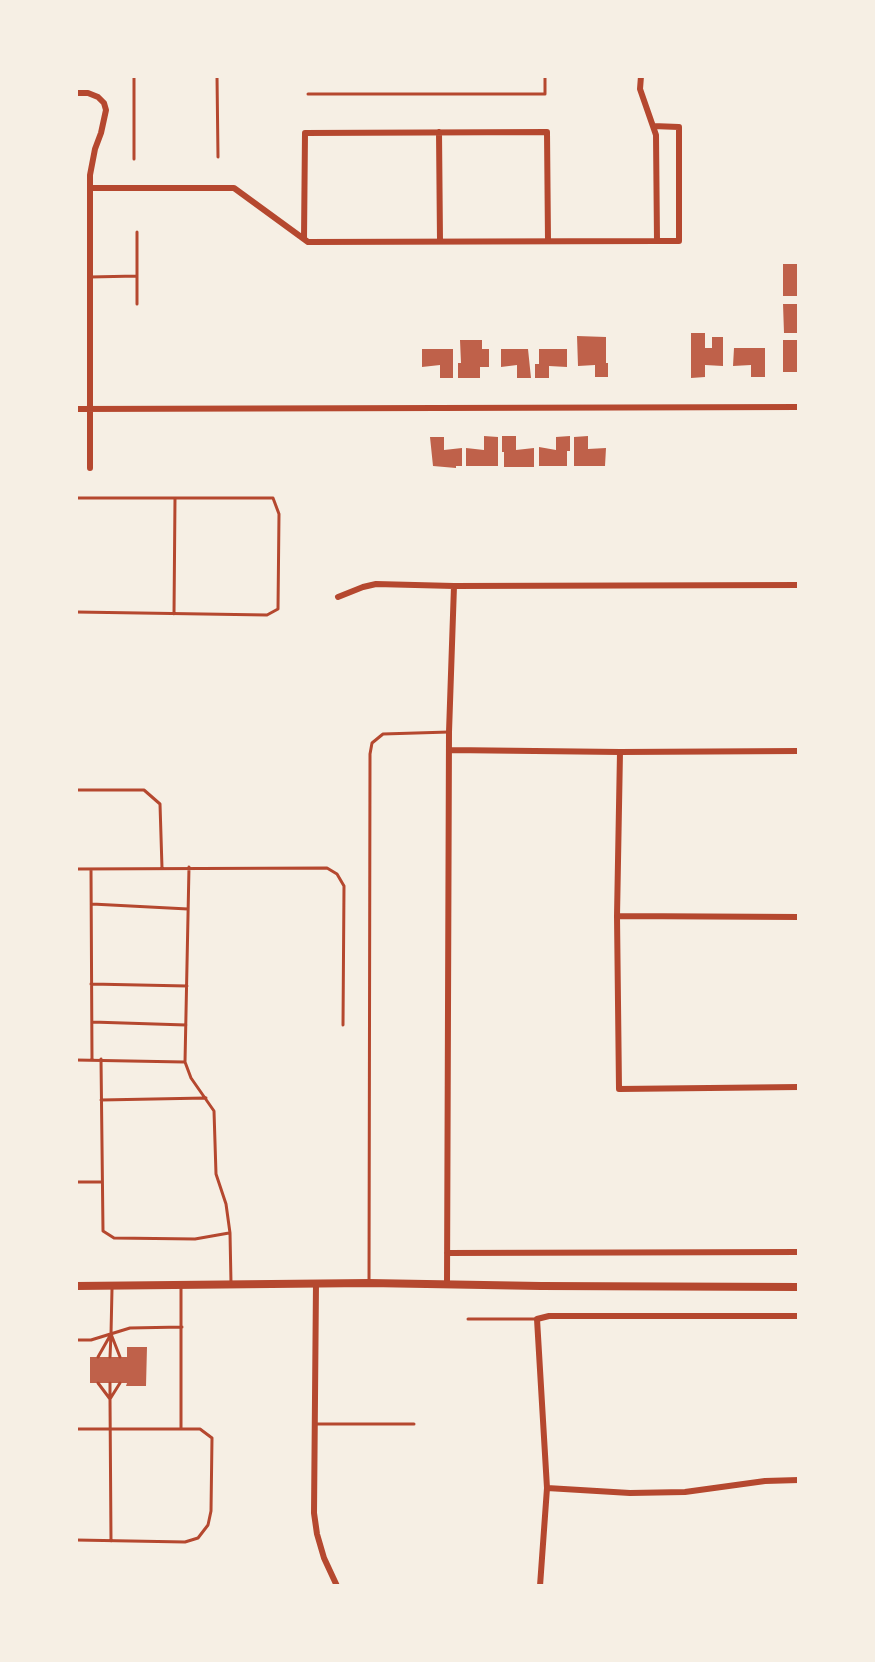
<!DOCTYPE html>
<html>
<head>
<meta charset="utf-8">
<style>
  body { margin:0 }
  #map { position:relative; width:875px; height:1662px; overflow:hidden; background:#f6efe4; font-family:"Source Sans 3",sans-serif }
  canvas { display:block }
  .frame { position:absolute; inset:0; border:78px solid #f6efe4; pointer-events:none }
</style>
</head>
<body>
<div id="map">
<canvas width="875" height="1662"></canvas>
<div class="frame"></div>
</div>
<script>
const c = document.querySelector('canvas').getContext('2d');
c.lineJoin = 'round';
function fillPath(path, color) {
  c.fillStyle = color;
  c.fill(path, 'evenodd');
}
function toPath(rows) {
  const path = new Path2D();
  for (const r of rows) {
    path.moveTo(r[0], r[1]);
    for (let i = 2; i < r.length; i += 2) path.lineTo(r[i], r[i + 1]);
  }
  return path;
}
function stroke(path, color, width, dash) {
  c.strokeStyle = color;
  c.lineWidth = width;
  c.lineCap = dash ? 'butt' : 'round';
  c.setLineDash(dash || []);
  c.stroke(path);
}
fillPath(toPath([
  [783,264,799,264,799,296,783,296],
  [783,304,799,304,799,333,784,333],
  [691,333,705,333,705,348,712,348,712,337,723,337,723,366,705,365,705,377,691,378],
  [577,336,606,337,606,363,608,363,608,377,595,377,595,365,578,366],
  [460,340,482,340,482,349,489,349,489,367,480,367,480,378,458,378,458,363,461,363],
  [783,340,799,340,799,372,783,372],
  [734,348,765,348,765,377,751,377,751,365,733,366],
  [422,349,453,349,453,378,440,378,440,365,422,367],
  [501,349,528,349,531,378,517,378,517,365,501,367],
  [539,349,567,349,567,367,549,366,549,378,535,378,535,364,539,364],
  [484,436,498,437,498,466,466,466,466,448,484,450],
  [502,436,516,436,516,450,534,448,534,467,504,467,504,452,502,452],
  [570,436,570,451,567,451,567,466,539,466,539,447,556,450,556,437],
  [588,436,588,449,606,448,605,466,574,466,574,437],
  [430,437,444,437,444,450,462,448,462,466,456,466,456,468,433,466],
  [127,1347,147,1347,146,1386,126,1386,127,1383,90,1383,90,1357,127,1357]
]), '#bf614a');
stroke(toPath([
  [217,76,218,157],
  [308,94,545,94,545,76],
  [134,159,134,76],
  [137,232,137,304],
  [90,277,137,276],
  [76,498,273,498,279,514,278,609,267,615,76,612],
  [174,614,175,498],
  [76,790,144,790,160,804,162,868],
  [189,867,185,1062,191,1078,214,1111,216,1174,226,1204,230,1233,231,1283],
  [76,869,327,868,337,874,344,886,343,1025],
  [91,869,92,1060],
  [92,904,188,909],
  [91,984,187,986],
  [92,1022,186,1025],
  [101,1059,103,1231,114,1238,195,1239,229,1233],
  [76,1060,184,1062],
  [101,1100,206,1098],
  [76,1182,102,1182],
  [369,1283,370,754,372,743,383,734,449,732],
  [181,1288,181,1429],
  [112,1289,111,1334,120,1357],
  [468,1319,537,1319],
  [76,1340,91,1340,130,1328,182,1327],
  [98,1357,111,1334,110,1357],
  [98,1383,110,1399,111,1541],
  [110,1383,110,1399,120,1383],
  [316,1424,414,1424],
  [76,1429,200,1429,212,1438,211,1511,208,1525,198,1538,185,1542,76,1540]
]), '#b5482f', 3);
stroke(toPath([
  [76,93,88,93,98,97,104,103,106,110,101,133,95,149,90,175,90,468],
  [653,126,679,127,679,241,657,241],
  [439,132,440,241],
  [90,188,234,188,308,242,657,241,656,135,640,89,641,76],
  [304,239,305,133,547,132,548,241],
  [76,409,799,407],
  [338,597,363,587,376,584,454,586,799,585],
  [449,750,620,752,799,751],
  [620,752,617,916,619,1089,799,1087],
  [617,916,799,917],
  [447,1253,799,1252],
  [316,1283,314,1513,317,1534,324,1558,337,1586],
  [447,1283,449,732,454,586],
  [547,1488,630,1493,685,1492,765,1481,799,1480],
  [540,1586,547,1488,537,1319,549,1316,799,1316]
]), '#b5482f', 6);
stroke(toPath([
  [76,1286,369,1283,541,1286,799,1287]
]), '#b5482f', 8);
</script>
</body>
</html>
